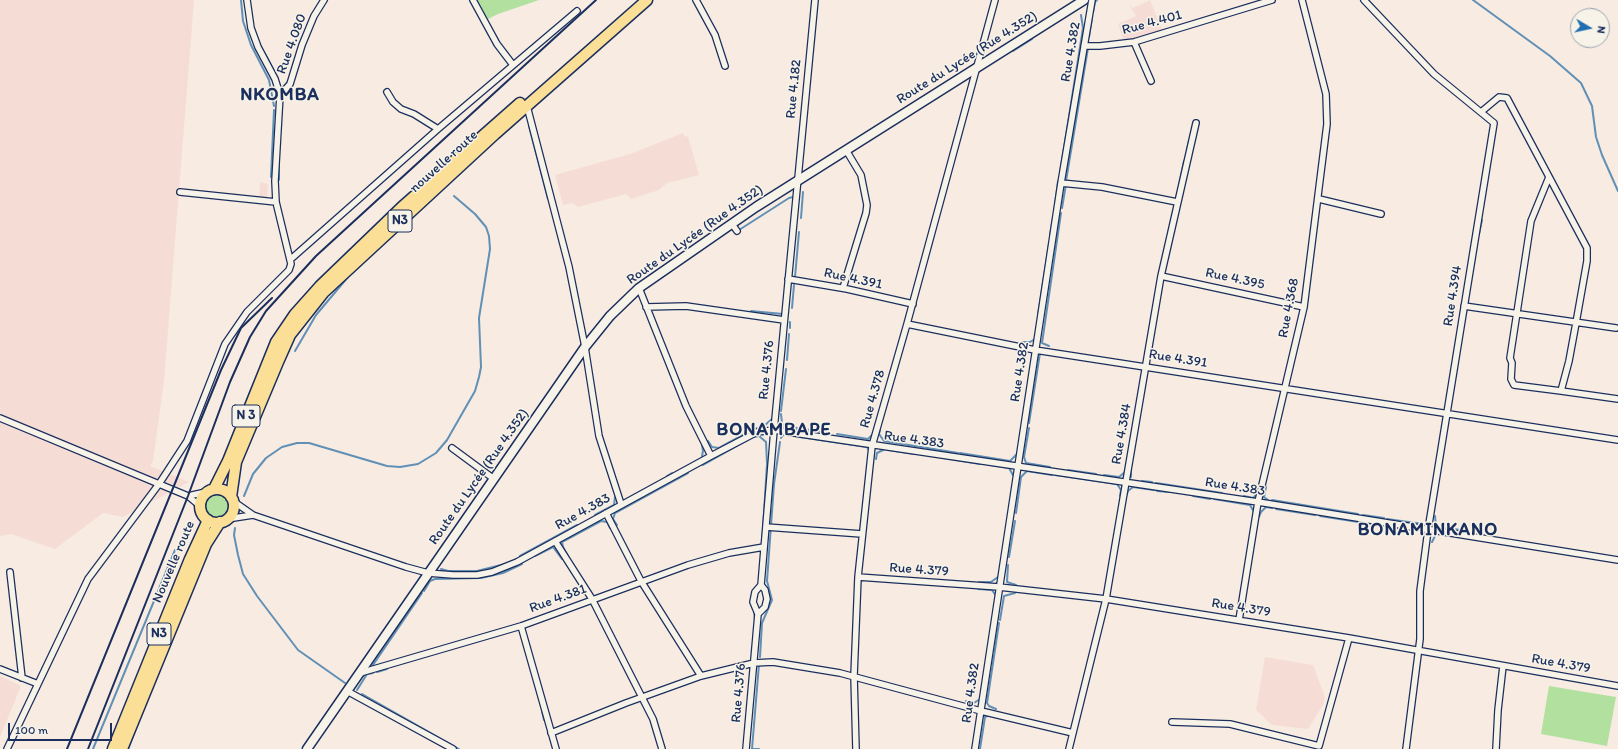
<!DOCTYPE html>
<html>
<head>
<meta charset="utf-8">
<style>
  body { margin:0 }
  #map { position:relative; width:1618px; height:749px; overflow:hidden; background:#f8ebe1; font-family:Itim,sans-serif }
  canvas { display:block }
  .north { position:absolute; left:1570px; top:8px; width:40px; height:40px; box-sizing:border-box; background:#f7f3e8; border:1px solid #9fa5b1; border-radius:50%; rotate:99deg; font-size:11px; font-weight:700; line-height:16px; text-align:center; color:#1b2f5e }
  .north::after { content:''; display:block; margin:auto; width:14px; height:18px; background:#1f6fb2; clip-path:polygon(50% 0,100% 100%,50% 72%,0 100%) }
  .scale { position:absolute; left:8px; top:723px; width:104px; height:18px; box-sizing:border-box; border:2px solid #1b2f5e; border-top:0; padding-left:5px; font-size:12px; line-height:14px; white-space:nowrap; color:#1b2f5e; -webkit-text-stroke:3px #f7f3e8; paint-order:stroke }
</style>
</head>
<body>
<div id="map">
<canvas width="1618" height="749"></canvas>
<div class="north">N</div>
<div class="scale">100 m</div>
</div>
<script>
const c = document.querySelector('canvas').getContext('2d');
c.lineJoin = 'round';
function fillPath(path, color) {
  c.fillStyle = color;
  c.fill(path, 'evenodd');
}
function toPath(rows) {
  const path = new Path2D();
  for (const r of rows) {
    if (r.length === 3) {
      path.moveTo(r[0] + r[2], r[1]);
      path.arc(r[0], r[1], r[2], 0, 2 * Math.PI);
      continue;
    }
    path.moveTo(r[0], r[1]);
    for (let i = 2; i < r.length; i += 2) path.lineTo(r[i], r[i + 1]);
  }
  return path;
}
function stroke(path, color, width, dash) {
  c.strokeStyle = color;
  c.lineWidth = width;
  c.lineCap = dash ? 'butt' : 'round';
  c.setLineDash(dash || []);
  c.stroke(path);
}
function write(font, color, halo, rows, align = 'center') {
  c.font = font + ' Itim,sans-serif';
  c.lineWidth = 3;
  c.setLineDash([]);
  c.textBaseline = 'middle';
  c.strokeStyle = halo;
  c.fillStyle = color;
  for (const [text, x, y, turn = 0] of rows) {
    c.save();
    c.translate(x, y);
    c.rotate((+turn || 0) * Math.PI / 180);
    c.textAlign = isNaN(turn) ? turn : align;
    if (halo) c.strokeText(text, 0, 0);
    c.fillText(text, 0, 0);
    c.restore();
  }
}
fillPath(toPath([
  [0,0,194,0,164,381,153,461,150,466,189,482,123,517,103,513,55,549,11,534,0,536],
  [1150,0,1162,30,1144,36,1124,41,1118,24,1136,16,1129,4,1133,8],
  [683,133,685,137,688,136,699,175,667,183,659,190,631,199,626,194,578,207,572,203,563,205,555,175,630,154],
  [260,182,268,184,267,197,259,197],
  [1265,657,1313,665,1325,697,1323,705,1308,729,1272,725,1256,710],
  [0,676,21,686,0,737]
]), '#f5ddd6');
fillPath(toPath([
  [477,0,539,0,498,14,486,20],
  [217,506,14],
  [1549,686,1616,697,1607,746,1541,734]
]), '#b2e09e');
stroke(toPath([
  [241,0,243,21,251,45,269,80,274,106],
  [1473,0,1550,56,1581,83,1592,106,1596,137,1602,155,1618,191],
  [1093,12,1095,2,1097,0],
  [1089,37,1092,18],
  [1013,51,1032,39],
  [265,54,275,73],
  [529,126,548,199],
  [1187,150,1189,141],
  [279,161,279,180],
  [1060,173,1083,28,1081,15],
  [271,177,274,110],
  [1066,181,1088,48],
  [1179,186,1184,161],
  [1062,208,1066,184],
  [1054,213,1058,181],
  [801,218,803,192],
  [739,230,789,198,793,197,795,200],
  [1479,234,1482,220],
  [1050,235,1053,218],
  [795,277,799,232],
  [792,308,794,285],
  [751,311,783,314],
  [1038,315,1049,244],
  [790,328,790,322],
  [1023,342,1030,342,1035,339],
  [1049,346,1042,343,1061,213],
  [295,351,316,315,348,277],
  [787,360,789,334],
  [781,411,786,369],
  [781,414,782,423,784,426,830,433],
  [1029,423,1040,353],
  [1029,428,1024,457,1026,463,1050,467],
  [880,430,879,434,884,441,958,453],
  [837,434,868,439,873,434],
  [800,437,867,447,870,452],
  [781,438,784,434,786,434],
  [708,441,712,447,719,448,752,430,764,426,773,418],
  [702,445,703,451,702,456],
  [889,450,914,454],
  [960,453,1010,461,1017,454],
  [944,458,980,464],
  [876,459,877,453,885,449],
  [703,465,753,437,759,436,766,442,767,464,762,545],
  [991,465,1009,468,1014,477],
  [1068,470,1096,474],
  [1056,475,1117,484],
  [1104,475,1119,477,1125,472],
  [667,476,672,473],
  [1131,477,1131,469],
  [1142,481,1152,482],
  [1156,483,1222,493],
  [1117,484,1121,490,1120,496],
  [1266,487,1264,497,1268,500],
  [1157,491,1169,492],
  [1127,494,1128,491,1133,487,1154,490],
  [244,496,253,474,266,458,282,447,297,443,309,443,387,466,400,467,418,464,436,453,447,440,475,391,479,377,481,367,479,318,490,249,489,236,486,227,475,214,454,196],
  [1193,496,1210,499],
  [1244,496,1253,498,1258,493],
  [1214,499,1250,505],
  [1272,500,1358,514],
  [1250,505,1254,512],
  [1276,509,1315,515],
  [1261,512,1266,507,1272,508],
  [1016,513,1021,477,1027,471,1052,475],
  [595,515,614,505,615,497],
  [1363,515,1384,518],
  [1320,516,1416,531],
  [1435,516,1436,526,1445,528],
  [1259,517,1261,512],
  [1387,519,1423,524],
  [617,525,613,519,615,513,688,473],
  [235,528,234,535,238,555,243,574,257,596,298,650,345,683],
  [1449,528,1465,531],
  [1422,532,1425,536],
  [1432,542,1435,536],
  [520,556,577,525],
  [535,556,553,547,562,559],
  [568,556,563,547,562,542,601,521,607,522,610,528],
  [1009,557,1015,521],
  [1008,565,1007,582,1016,585],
  [441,569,448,571,477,571,505,564],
  [979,582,991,582,998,577,999,575],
  [978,589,992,590,996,596],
  [424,591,430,581,435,579,481,578,503,573,522,564],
  [754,610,755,620],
  [1000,620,1004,596,1015,593],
  [760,657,762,623,772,600,767,581,774,484,780,442],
  [373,665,422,593],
  [377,672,387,669],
  [357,690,367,674,373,673],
  [362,694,459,749],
  [966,701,974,703],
  [974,703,980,699],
  [996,709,989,706,987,703,999,623],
  [542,711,544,720],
  [548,730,552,740],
  [93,749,175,550],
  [128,749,142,713],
  [752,749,759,664],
  [752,749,759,749],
  [980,749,985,717,990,715]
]), '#6190b6', 2);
const minor = toPath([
  [473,0,497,44,513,65],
  [696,0,715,35,725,66],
  [1364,0,1434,74,1494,123,1428,530,1420,591,1420,639,1406,749],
  [1134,42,1151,81],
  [1084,46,1100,46,1134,42,1272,0],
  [387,92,393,102,401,109,414,114,438,129],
  [280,95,290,84,302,45,314,16,324,0],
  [527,106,569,267,585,347,599,436,621,504],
  [1481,112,1499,97,1507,98,1587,248,1587,261,1576,323,1569,361,1561,391,1618,399],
  [1549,177,1531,221,1510,358,1512,363,1511,379,1514,385,1561,391],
  [1061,183,1102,187,1177,202],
  [180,192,276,202],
  [1319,199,1381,214],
  [732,224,737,231],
  [291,259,438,129,577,11],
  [1161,276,1304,307],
  [788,279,847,289,913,304],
  [639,288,686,406,711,456],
  [843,288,866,213,867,205,861,175,846,150],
  [1464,306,1616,328],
  [646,307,686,306,784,320],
  [907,324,1035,350,1618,440],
  [0,418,159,484,88,579,7,749],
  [452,448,494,479],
  [188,496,206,492],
  [233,501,253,515,406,567,428,573,453,575,477,575,492,572,517,562,711,456,757,432,774,430,1258,502,1618,560],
  [200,506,188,496,159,484,187,441,225,344,247,312,289,270,291,264,276,202,275,181,280,95,275,79,258,47,251,28,247,0],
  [606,513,641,581,701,676],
  [227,519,253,515],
  [766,527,862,534],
  [555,541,592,599,653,719,662,749],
  [10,572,22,678],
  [858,577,999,587,1106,599,1349,638,1618,686],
  [761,585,774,430,815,0],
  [758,614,765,607,767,599,765,590,761,585],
  [758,614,753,602,755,592,761,585],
  [1239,620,1258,502,1304,307,1327,124,1326,94,1302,0],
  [521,626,556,749],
  [0,669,38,684],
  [360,673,521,626,688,565,729,553,764,547],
  [347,691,453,749],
  [1172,722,1230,724,1319,746,1349,638],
  [551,733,626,703,701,676,754,663,773,662,840,673,981,711,1073,733],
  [746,749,758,614],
  [856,749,854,676,858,577,872,446,907,324,995,0],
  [975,749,1061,183,1092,0],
  [1069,749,1106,599,1161,276,1196,123],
  [1496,749,1498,710,1503,666]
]);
const secondary = toPath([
  [307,749,585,347,610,316,639,288,756,207,1084,0]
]);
const trunk = toPath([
  [214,489,228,461,276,342,295,314,320,286,402,207,520,103],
  [217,506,17],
  [231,497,236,462,278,362,290,335,324,292,495,134,647,0],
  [113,749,190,559,208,520],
  [122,749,206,544,220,522]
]);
stroke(minor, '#1b2f5e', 8);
stroke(secondary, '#1b2f5e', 11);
stroke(trunk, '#1b2f5e', 13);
stroke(minor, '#f7f3e8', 5.5);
stroke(secondary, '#f7f3e8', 8);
stroke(trunk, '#fbdf96', 10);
stroke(toPath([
  [67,749,221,370,241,328,272,298],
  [88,749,188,496,230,382,250,337,266,311,316,256,596,0]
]), '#1b2f5e', 2);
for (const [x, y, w] of [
  [400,221,24],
  [246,416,28],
  [159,634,24]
]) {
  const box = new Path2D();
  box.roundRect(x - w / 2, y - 11, w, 22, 3);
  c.fillStyle = '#f7f3e8';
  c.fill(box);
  stroke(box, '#1b2f5e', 1);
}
write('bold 13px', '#1b2f5e', null, [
  ["N3",400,221],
  ["N 3",246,416],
  ["N3",159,634]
]);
write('14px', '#1b2f5e', '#f7f3e8', [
  ["Rue 4.401",1152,23,-15],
  ["Rue 4.080",292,44,-70],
  ["Rue 4.382",1071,52,-80],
  ["Route du Lycée (Rue 4.352)",967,58,-32],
  ["Rue 4.182",794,89,-84],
  ["nouvelle route",444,162,-42],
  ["Route du Lycée (Rue 4.352)",695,235,-35],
  ["Rue 4.391",853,279,12],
  ["Rue 4.395",1235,279,12],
  ["Rue 4.394",1453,296,-81],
  ["Rue 4.368",1289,308,-79],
  ["Rue 4.391",1178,359,9],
  ["Rue 4.376",767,370,-84],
  ["Rue 4.382",1020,372,-81],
  ["Rue 4.378",873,399,-74],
  ["Rue 4.384",1122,434,-80],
  ["Rue 4.383",914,440,8],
  ["Route du Lycée (Rue 4.352)",479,477,-55],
  ["Rue 4.383",1235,487,9],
  ["Rue 4.383",583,512,-29],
  ["Nouvelle route",174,562,-67],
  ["Rue 4.379",919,570,4],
  ["Rue 4.381",558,599,-20],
  ["Rue 4.379",1241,608,9],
  ["Rue 4.379",1561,664,10],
  ["Rue 4.376",739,693,-85],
  ["Rue 4.382",971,693,-82]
]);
c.letterSpacing = '1px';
write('bold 18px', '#1b2f5e', '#f7f3e8', [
  ["NKOMBA",280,95],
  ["BONAMBAPE",774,430],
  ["BONAMINKANO",1428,530]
]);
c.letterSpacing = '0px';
</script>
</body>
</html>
